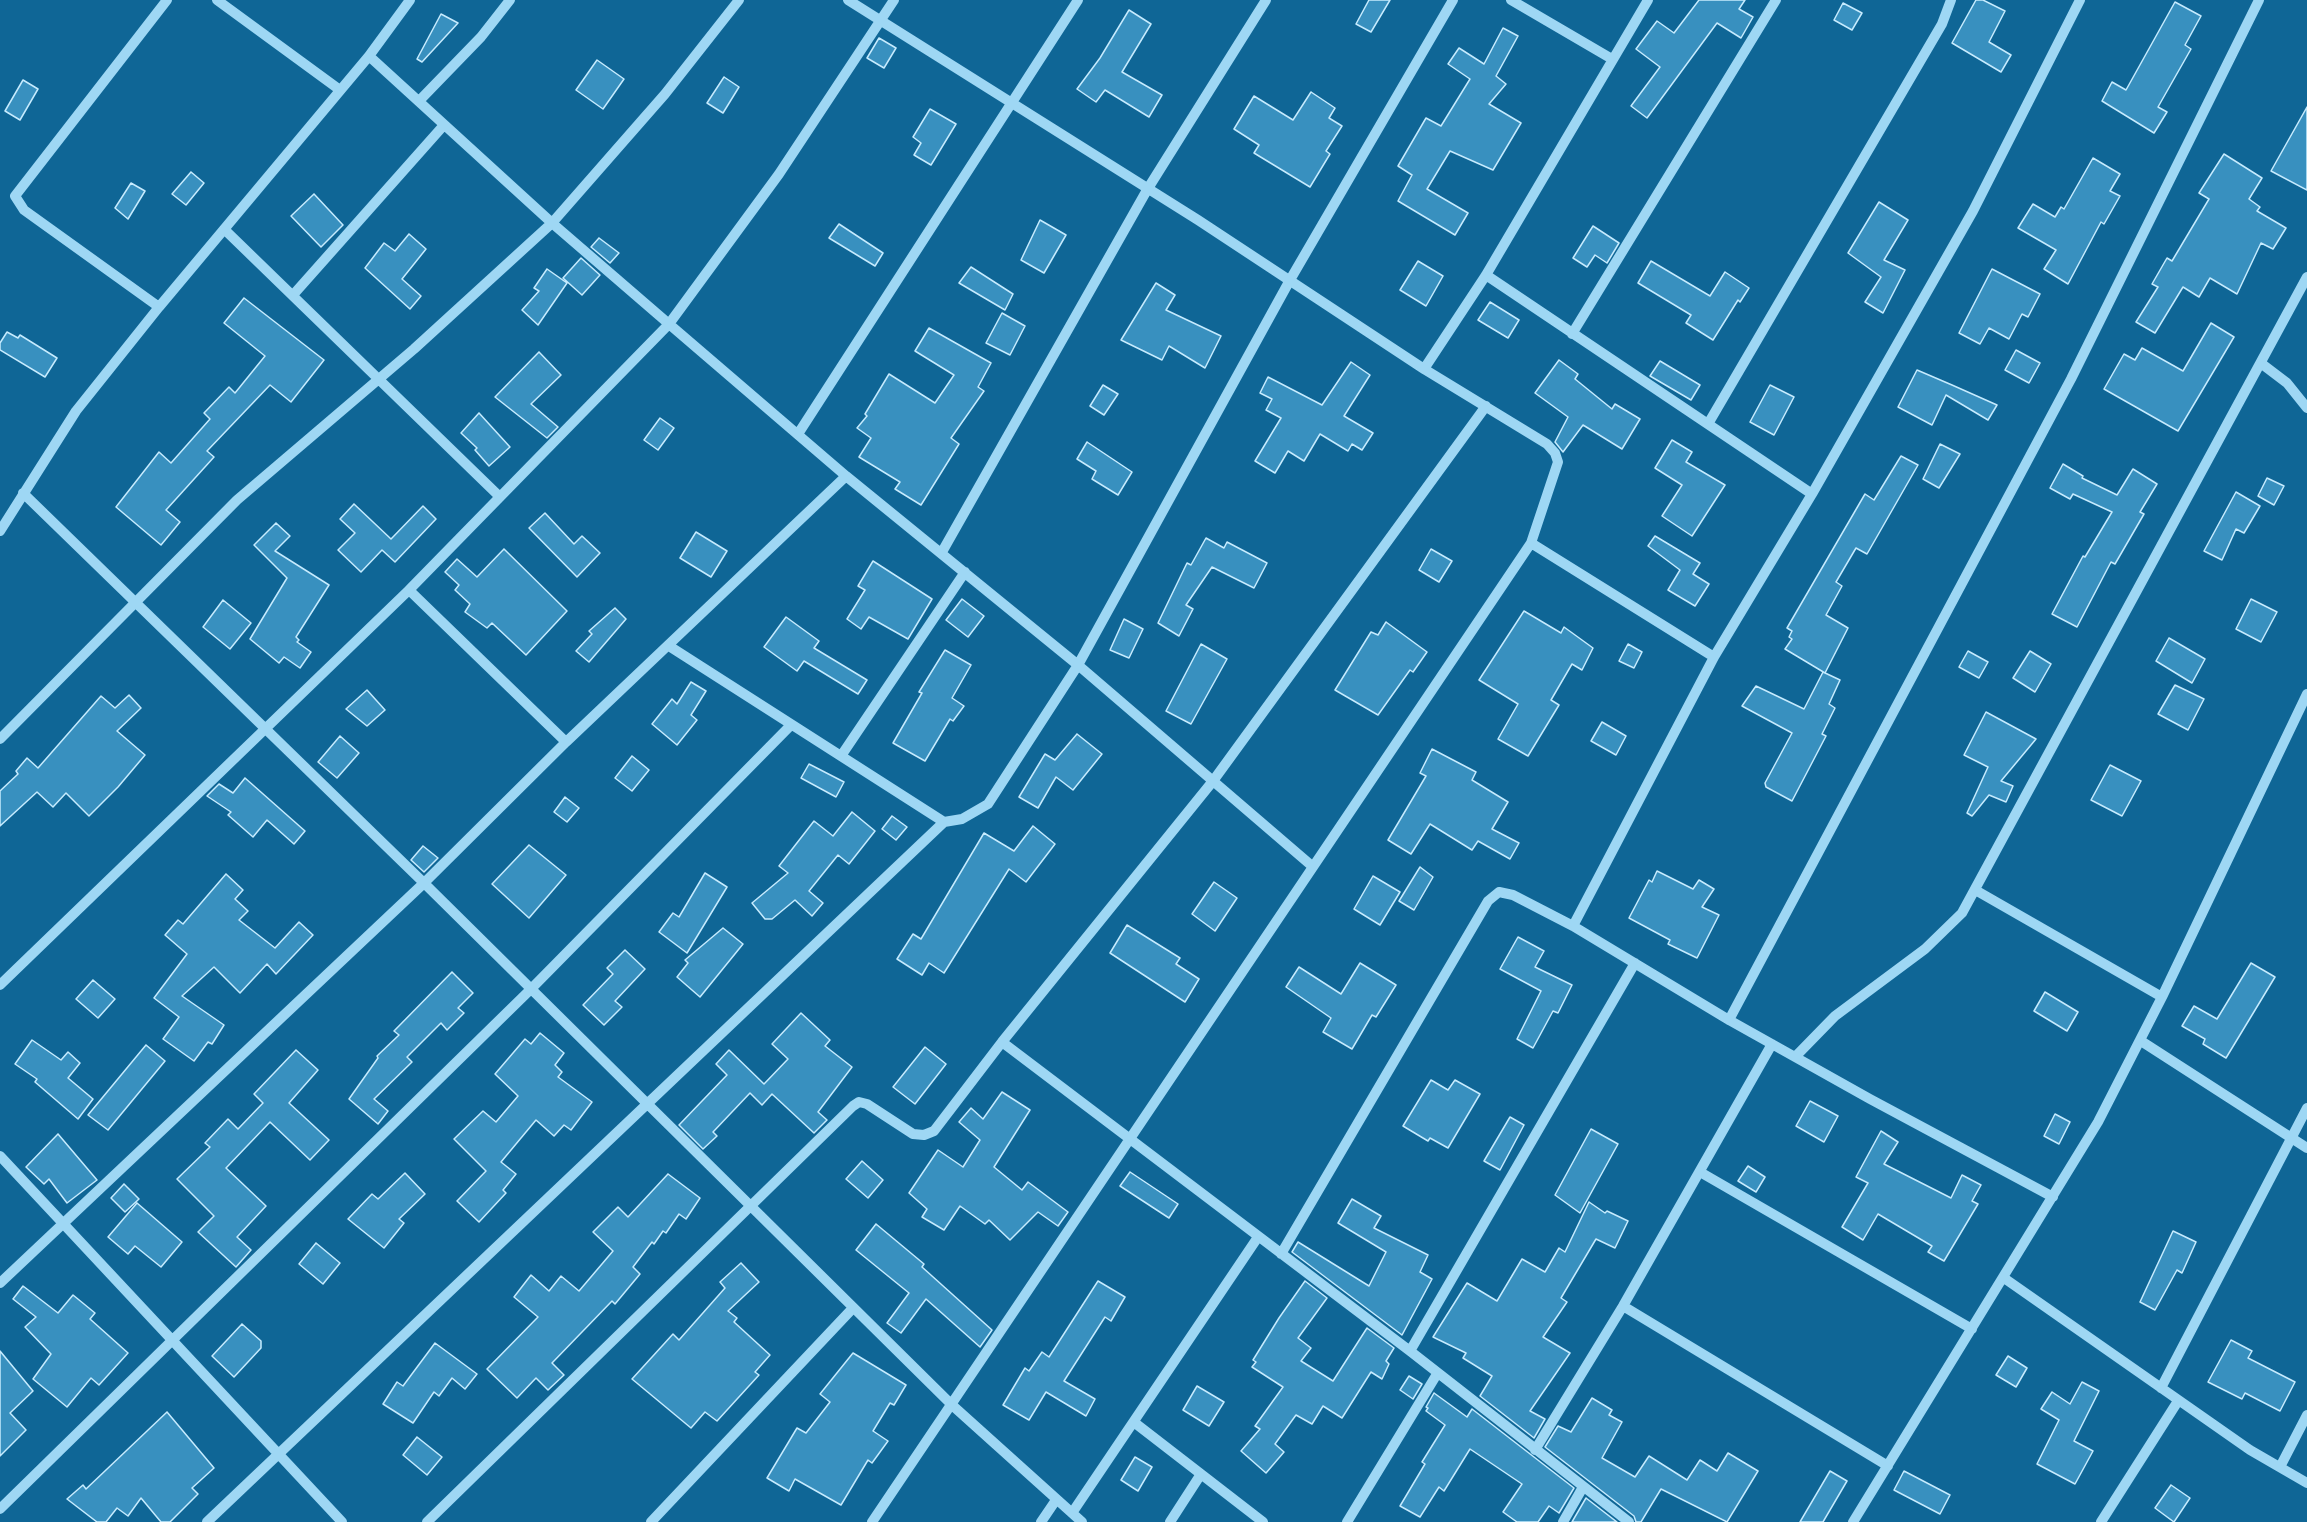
<!DOCTYPE html>
<html>
<head>
<meta charset="utf-8">
<style>
  body { margin:0 }
  canvas { display:block; background:#0f6696 }
</style>
</head>
<body>
<canvas width="2307" height="1522"></canvas>
<script>
const c = document.querySelector('canvas').getContext('2d');
c.lineJoin = 'round';
function fillPath(path, color) {
  c.fillStyle = color;
  c.fill(path, 'evenodd');
}
function toPath(rows) {
  const path = new Path2D();
  for (const r of rows) {
    path.moveTo(r[0], r[1]);
    for (let i = 2; i < r.length; i += 2) path.lineTo(r[i], r[i + 1]);
  }
  return path;
}
function stroke(path, color, width, dash) {
  c.strokeStyle = color;
  c.lineWidth = width;
  c.lineCap = dash ? 'butt' : 'round';
  c.setLineDash(dash || []);
  c.stroke(path);
}
const building = toPath([
  [1369,0,1390,0,1371,32,1356,24,1369,0],
  [1699,0,1745,0,1739,9,1753,17,1741,38,1717,23,1647,118,1631,106,1660,67,1636,49,1657,21,1674,33,1699,0],
  [1976,0,1983,0,2005,11,1989,42,2011,55,2001,72,1952,43,1976,0],
  [2175,2,2201,16,2185,45,2191,49,2158,107,2167,112,2154,133,2102,101,2112,82,2126,90,2175,2],
  [1843,3,1862,13,1852,30,1834,20,1843,3],
  [1129,10,1151,24,1122,72,1162,95,1149,117,1105,90,1096,102,1077,89,1100,58,1129,10],
  [441,14,458,23,422,62,417,59,441,14],
  [1503,28,1518,36,1496,76,1506,84,1489,104,1521,123,1493,170,1450,151,1427,189,1468,213,1455,235,1398,201,1412,175,1398,166,1426,118,1441,126,1470,79,1448,64,1459,48,1484,64,1503,28],
  [879,38,896,48,884,68,867,58,879,38],
  [597,60,624,79,603,109,576,90,597,60],
  [724,77,739,87,723,113,707,103,724,77],
  [23,80,38,89,20,120,5,111,23,80],
  [1311,92,1335,108,1329,118,1342,126,1326,151,1330,154,1310,187,1254,153,1259,145,1234,129,1254,96,1293,120,1311,92],
  [2307,107,2307,190,2271,171,2307,107],
  [930,109,956,124,931,165,914,155,921,143,913,137,930,109],
  [2224,154,2262,178,2249,199,2260,207,2257,211,2286,228,2273,249,2261,243,2237,294,2210,278,2199,297,2183,287,2155,333,2136,322,2158,287,2152,284,2167,258,2172,261,2209,199,2199,193,2224,154],
  [2093,158,2120,174,2110,191,2120,196,2104,224,2101,222,2068,284,2044,269,2056,250,2018,228,2033,204,2055,217,2061,207,2064,209,2093,158],
  [191,172,204,183,186,205,172,194,191,172],
  [131,183,145,191,128,219,115,208,131,183],
  [314,194,343,225,321,247,291,216,314,194],
  [1879,202,1908,220,1884,260,1905,270,1883,313,1865,302,1881,277,1848,253,1879,202],
  [1040,220,1066,235,1044,273,1021,260,1040,220],
  [839,224,883,253,875,266,829,238,839,224],
  [1593,226,1619,243,1607,263,1595,255,1587,267,1573,258,1593,226],
  [409,234,426,249,402,279,421,296,410,309,365,268,384,243,395,251,409,234],
  [599,238,619,253,610,263,591,247,599,238],
  [581,258,600,275,582,295,563,278,581,258],
  [1418,261,1443,276,1426,306,1400,290,1418,261],
  [1651,261,1710,296,1725,272,1749,288,1740,302,1738,300,1713,340,1686,323,1691,315,1638,283,1651,261],
  [971,267,1013,294,1005,310,959,283,971,267],
  [547,269,567,283,538,325,522,310,539,291,534,288,547,269],
  [1992,269,2040,294,2028,317,2022,314,2009,339,1989,328,1980,344,1959,333,1992,269],
  [1156,283,1175,295,1166,310,1221,336,1205,368,1169,346,1162,360,1121,340,1156,283],
  [244,298,324,360,291,402,270,385,207,451,214,457,166,510,180,522,161,545,116,507,159,452,171,463,210,419,204,413,229,387,235,393,265,356,224,323,244,298],
  [1490,302,1519,320,1508,338,1478,320,1490,302],
  [1002,313,1025,326,1010,355,986,343,1002,313],
  [2211,323,2234,337,2178,431,2104,389,2124,354,2135,360,2142,348,2183,371,2211,323],
  [929,328,991,363,978,387,984,391,951,438,959,444,921,505,895,489,900,482,859,457,871,438,857,428,867,416,865,414,889,374,935,403,954,375,915,351,929,328],
  [7,332,18,338,20,335,57,358,45,377,0,350,0,343,7,332],
  [2016,350,2040,363,2029,383,2005,370,2016,350],
  [539,352,561,375,531,404,558,427,547,438,495,397,539,352],
  [1559,360,1578,374,1575,379,1612,409,1615,404,1640,419,1622,449,1583,425,1563,452,1555,442,1568,417,1535,393,1559,360],
  [1660,361,1700,385,1691,400,1650,376,1660,361],
  [1351,362,1370,375,1344,416,1373,433,1362,450,1352,444,1348,451,1320,434,1304,461,1288,451,1275,473,1255,461,1281,418,1266,410,1272,399,1260,393,1268,377,1322,405,1351,362],
  [1917,370,1952,385,1997,405,1988,420,1946,395,1932,425,1898,407,1917,370],
  [1103,385,1118,394,1104,415,1090,406,1103,385],
  [1770,385,1794,397,1774,435,1750,422,1770,385],
  [479,413,510,447,489,466,475,450,477,448,461,433,479,413],
  [660,418,674,428,658,450,644,440,660,418],
  [1672,440,1692,452,1686,462,1725,485,1692,536,1662,516,1682,485,1655,468,1672,440],
  [1087,442,1132,472,1118,495,1092,479,1096,471,1077,459,1087,442],
  [1940,444,1960,454,1939,488,1923,479,1940,444],
  [1901,456,1918,465,1867,554,1856,548,1836,582,1842,586,1826,615,1848,628,1825,673,1785,649,1792,639,1789,637,1792,631,1787,628,1865,494,1874,500,1901,456],
  [2063,464,2083,476,2082,478,2117,495,2133,469,2157,484,2140,512,2144,514,2115,564,2111,562,2077,627,2052,614,2083,556,2085,557,2112,512,2073,494,2070,499,2050,488,2063,464],
  [2267,478,2284,486,2274,505,2258,496,2267,478],
  [2236,492,2260,506,2244,533,2236,529,2222,560,2204,551,2236,492],
  [354,504,391,539,423,506,436,519,395,562,382,550,361,572,338,550,355,533,340,519,354,504],
  [545,513,574,544,582,536,600,553,577,577,529,528,545,513],
  [276,523,290,536,275,551,329,585,296,637,299,640,297,642,311,652,300,668,284,657,279,663,250,639,287,578,254,545,276,523],
  [696,532,727,551,711,577,680,558,696,532],
  [1655,536,1700,563,1693,574,1709,584,1695,606,1668,590,1680,570,1648,546,1655,536],
  [1206,538,1224,548,1227,542,1267,563,1254,588,1212,567,1186,605,1193,609,1179,636,1158,623,1187,563,1191,565,1206,538],
  [504,549,567,611,526,655,492,623,487,628,465,612,470,604,455,590,459,585,445,572,457,559,477,577,504,549],
  [1431,549,1452,561,1439,582,1419,570,1431,549],
  [873,561,932,599,908,639,869,617,861,629,847,619,865,590,858,586,873,561],
  [962,599,984,616,968,637,946,620,962,599],
  [2251,599,2277,612,2261,642,2236,629,2251,599],
  [223,600,251,623,230,649,203,627,223,600],
  [615,608,626,619,589,662,576,651,592,634,589,631,615,608],
  [1524,611,1561,633,1564,627,1593,648,1582,670,1572,664,1551,700,1559,705,1528,756,1498,739,1518,704,1479,680,1524,611],
  [786,617,819,641,814,648,867,680,858,694,804,661,797,671,764,647,786,617],
  [1124,619,1143,629,1129,658,1110,650,1124,619],
  [1386,622,1427,652,1413,672,1410,670,1378,715,1335,690,1371,632,1378,635,1386,622],
  [2169,638,2205,659,2192,683,2156,661,2169,638],
  [1201,644,1227,659,1191,724,1166,711,1201,644],
  [1628,644,1642,652,1634,668,1619,661,1628,644],
  [945,650,971,665,952,698,964,706,953,721,950,719,925,761,893,743,922,693,919,692,945,650],
  [1968,651,1988,662,1979,678,1959,667,1968,651],
  [2030,651,2051,664,2035,692,2013,678,2030,651],
  [1823,672,1840,680,1829,704,1835,708,1822,734,1826,736,1792,801,1766,787,1765,783,1792,733,1742,706,1756,686,1804,709,1823,672],
  [691,682,706,691,691,715,697,720,677,745,652,724,672,699,677,704,691,682],
  [2175,685,2204,699,2188,730,2158,714,2175,685],
  [367,690,385,710,367,726,346,709,367,690],
  [129,695,141,708,117,731,145,755,118,787,89,816,66,793,53,807,37,792,0,826,0,791,18,774,16,771,27,758,38,768,101,696,115,708,129,695],
  [1986,712,2036,739,2001,781,2013,786,2006,802,1989,795,1972,816,1967,813,1988,767,1964,755,1986,712],
  [1602,722,1626,736,1616,755,1591,741,1602,722],
  [1077,734,1102,754,1073,790,1056,777,1038,808,1019,797,1045,754,1055,760,1077,734],
  [340,736,359,753,337,778,318,762,340,736],
  [1432,749,1476,772,1472,780,1508,802,1492,829,1519,843,1510,859,1478,841,1472,850,1430,824,1411,854,1388,840,1426,776,1420,773,1432,749],
  [632,756,649,770,632,791,615,778,632,756],
  [809,764,844,782,836,797,801,778,809,764],
  [2110,765,2141,781,2122,816,2091,800,2110,765],
  [245,778,305,831,294,844,267,820,253,837,228,815,231,812,207,796,219,784,233,793,245,778],
  [565,797,579,808,567,822,554,812,565,797],
  [852,812,875,831,849,864,838,855,809,891,823,903,812,916,795,900,772,919,765,919,752,903,788,873,779,866,814,821,833,836,852,812],
  [892,816,907,827,896,840,882,829,892,816],
  [1033,826,1055,844,1026,882,1009,869,944,973,929,963,922,975,897,959,913,934,921,939,984,833,1014,851,1033,826],
  [529,845,566,875,529,918,492,884,529,845],
  [423,846,438,858,424,872,411,860,423,846],
  [1420,867,1433,877,1414,910,1399,901,1420,867],
  [1657,871,1693,889,1699,880,1714,889,1702,907,1719,915,1697,958,1668,944,1670,940,1629,918,1649,880,1652,882,1657,871],
  [705,873,727,887,687,953,659,932,673,913,679,917,705,873],
  [226,874,243,890,235,899,248,911,239,920,275,948,299,922,313,935,276,974,267,964,240,993,214,967,182,996,224,1025,212,1044,208,1042,194,1061,163,1039,179,1017,154,998,187,954,165,935,178,920,183,924,226,874],
  [1373,876,1400,892,1380,925,1354,909,1373,876],
  [1214,882,1237,898,1215,931,1192,914,1214,882],
  [1127,925,1180,958,1176,964,1199,979,1185,1002,1110,953,1127,925],
  [723,928,743,944,700,997,677,977,688,963,685,960,723,928],
  [1518,937,1544,951,1535,967,1572,985,1558,1013,1553,1011,1533,1048,1517,1039,1541,991,1500,969,1518,937],
  [625,950,645,969,615,1001,622,1007,604,1025,583,1005,613,974,607,968,625,950],
  [1360,963,1396,985,1376,1017,1372,1015,1352,1049,1323,1032,1331,1018,1286,987,1299,967,1341,994,1360,963],
  [2251,963,2275,977,2226,1058,2203,1044,2205,1039,2182,1026,2194,1006,2217,1019,2251,963],
  [452,972,473,993,458,1008,464,1013,447,1030,441,1023,407,1057,412,1062,374,1099,388,1111,378,1124,349,1099,378,1058,377,1056,399,1035,394,1031,452,972],
  [93,980,115,999,98,1018,76,999,93,980],
  [2045,992,2078,1012,2067,1031,2034,1011,2045,992],
  [801,1013,830,1040,825,1046,852,1067,818,1112,827,1120,814,1133,772,1094,762,1105,750,1093,713,1132,717,1136,703,1149,679,1125,727,1075,716,1064,729,1050,764,1084,788,1059,772,1044,801,1013],
  [540,1033,564,1053,555,1065,562,1072,558,1077,592,1102,571,1130,564,1125,554,1136,536,1120,501,1162,516,1174,503,1190,506,1193,479,1222,457,1201,486,1171,454,1139,483,1111,496,1122,518,1096,495,1074,525,1039,531,1044,540,1033],
  [32,1040,61,1060,68,1052,80,1063,68,1078,93,1099,78,1119,35,1082,37,1079,15,1064,32,1040],
  [146,1045,165,1061,108,1130,88,1115,146,1045],
  [925,1047,946,1064,915,1104,893,1087,925,1047],
  [296,1050,318,1070,289,1103,329,1140,310,1160,270,1122,226,1168,266,1206,237,1237,251,1250,236,1267,198,1232,214,1216,177,1179,210,1147,205,1143,228,1119,238,1129,263,1103,254,1094,296,1050],
  [1431,1080,1448,1090,1455,1080,1480,1094,1448,1148,1430,1138,1428,1141,1403,1126,1431,1080],
  [1002,1092,1030,1110,994,1167,1022,1190,1028,1182,1068,1212,1058,1226,1038,1212,1010,1240,989,1220,985,1224,960,1206,944,1230,922,1217,927,1209,909,1193,938,1150,963,1167,980,1140,959,1122,971,1108,983,1119,1002,1092],
  [1810,1101,1838,1116,1824,1142,1796,1126,1810,1101],
  [2055,1114,2070,1122,2059,1144,2044,1136,2055,1114],
  [1510,1117,1524,1125,1500,1170,1484,1161,1510,1117],
  [1591,1129,1618,1144,1580,1213,1555,1195,1591,1129],
  [1881,1131,1898,1142,1884,1164,1951,1198,1962,1175,1981,1185,1972,1201,1978,1204,1944,1261,1928,1252,1932,1246,1878,1214,1863,1240,1842,1227,1868,1183,1856,1177,1881,1131],
  [58,1134,97,1180,67,1203,49,1179,44,1184,26,1167,58,1134],
  [862,1161,883,1180,868,1198,846,1179,862,1161],
  [1748,1166,1765,1177,1756,1192,1738,1181,1748,1166],
  [1130,1172,1178,1204,1169,1218,1120,1186,1130,1172],
  [405,1173,425,1194,399,1219,404,1223,384,1248,348,1219,372,1194,378,1199,405,1173],
  [668,1174,700,1198,686,1219,679,1214,666,1233,663,1231,654,1244,652,1242,633,1267,640,1274,615,1304,612,1301,552,1363,564,1375,548,1390,536,1378,517,1398,487,1369,538,1317,514,1297,531,1275,549,1291,561,1276,579,1291,613,1251,593,1232,618,1207,628,1217,668,1174],
  [124,1184,139,1199,125,1212,111,1198,124,1184],
  [1352,1199,1381,1216,1374,1228,1428,1255,1420,1272,1432,1279,1402,1335,1292,1252,1298,1242,1369,1286,1386,1252,1338,1223,1352,1199],
  [1589,1202,1605,1213,1607,1211,1628,1221,1615,1248,1596,1239,1561,1298,1567,1302,1543,1337,1570,1353,1530,1411,1545,1419,1534,1438,1480,1396,1492,1376,1463,1358,1466,1353,1433,1337,1467,1283,1497,1301,1522,1259,1545,1272,1559,1248,1565,1252,1589,1202],
  [137,1203,182,1242,161,1267,135,1246,128,1254,108,1237,137,1203],
  [876,1224,924,1264,922,1267,992,1330,980,1347,926,1299,901,1333,887,1323,909,1293,856,1250,876,1224],
  [2173,1231,2196,1242,2182,1273,2177,1270,2155,1310,2140,1302,2173,1231],
  [316,1243,340,1263,323,1284,299,1264,316,1243],
  [741,1263,759,1282,728,1311,737,1318,734,1322,770,1355,755,1372,759,1375,717,1421,705,1412,691,1428,632,1379,673,1334,679,1340,725,1288,720,1282,741,1263],
  [1098,1281,1125,1297,1111,1321,1105,1317,1064,1381,1095,1399,1086,1416,1046,1392,1029,1420,1003,1405,1025,1368,1029,1371,1042,1352,1049,1357,1098,1281],
  [1305,1281,1327,1298,1298,1338,1311,1348,1301,1361,1333,1381,1367,1328,1394,1348,1386,1361,1389,1364,1382,1379,1371,1372,1342,1418,1323,1406,1312,1424,1296,1415,1275,1444,1284,1452,1266,1473,1241,1451,1260,1429,1255,1426,1283,1387,1252,1367,1256,1362,1253,1360,1279,1318,1305,1281],
  [23,1286,58,1313,73,1295,95,1313,90,1319,128,1353,99,1385,91,1378,67,1407,33,1379,51,1354,25,1327,36,1317,13,1299,23,1286],
  [242,1324,261,1341,261,1348,234,1377,212,1356,242,1324],
  [2231,1340,2252,1351,2248,1358,2295,1382,2280,1411,2245,1393,2242,1399,2208,1382,2231,1340],
  [435,1343,477,1374,465,1389,452,1378,439,1396,434,1392,413,1423,383,1404,397,1382,403,1386,435,1343],
  [0,1351,33,1391,10,1413,26,1430,0,1456,0,1351],
  [853,1353,906,1385,894,1405,890,1403,873,1431,888,1441,872,1463,868,1460,841,1505,795,1479,789,1491,767,1478,797,1428,806,1433,830,1402,820,1394,853,1353],
  [2008,1356,2027,1368,2016,1387,1996,1375,2008,1356],
  [1409,1376,1422,1384,1413,1399,1400,1390,1409,1376],
  [2082,1382,2099,1391,2074,1441,2093,1451,2075,1484,2037,1464,2059,1420,2041,1409,2052,1392,2070,1404,2082,1382],
  [1197,1386,1224,1402,1209,1426,1183,1410,1197,1386],
  [1434,1393,1467,1417,1472,1409,1574,1488,1559,1513,1549,1506,1538,1522,1517,1522,1503,1512,1522,1484,1470,1449,1444,1491,1439,1487,1420,1517,1400,1506,1425,1464,1422,1462,1445,1425,1426,1411,1428,1408,1426,1407,1434,1393],
  [1592,1398,1612,1410,1609,1415,1622,1422,1602,1458,1635,1477,1649,1456,1687,1480,1700,1460,1717,1471,1728,1453,1758,1471,1727,1522,1661,1489,1641,1522,1636,1522,1634,1516,1545,1447,1558,1426,1571,1432,1592,1398],
  [167,1412,214,1468,192,1488,198,1494,170,1522,161,1522,141,1498,128,1516,117,1508,106,1522,97,1522,67,1499,83,1485,86,1489,167,1412],
  [417,1437,442,1457,427,1475,403,1455,417,1437],
  [1135,1457,1152,1467,1138,1491,1121,1480,1135,1457],
  [1830,1471,1847,1481,1823,1522,1800,1522,1830,1471],
  [1904,1471,1950,1495,1940,1514,1894,1490,1904,1471],
  [2171,1485,2190,1498,2174,1522,2155,1508,2171,1485],
  [1586,1498,1617,1522,1572,1522,1586,1498]
]);
fillPath(building, '#3890bf');
stroke(building, '#c6ebfe', 1.5);
stroke(toPath([
  [217,0,340,90],
  [848,0,1198,220,1424,369,1547,444,1555,453,1558,462,1531,543,872,1522],
  [1511,0,1612,59],
  [369,56,552,223,669,324,846,476,1078,665,1312,866],
  [419,101,481,37,510,0],
  [225,230,500,497],
  [1486,275,1812,494],
  [293,295,444,125],
  [159,307,24,210,15,196,167,0],
  [1572,334,1776,0],
  [2262,364,2287,383,2307,408],
  [1424,369,1486,275,1648,0],
  [1708,424,1942,24,1951,0],
  [798,434,1078,0],
  [23,493,424,883,952,1405,1082,1522],
  [0,531,76,411,159,307,369,56,410,0],
  [1531,543,1714,657],
  [942,552,1147,190,1266,0],
  [409,590,566,742],
  [669,646,944,822],
  [0,739,237,500,414,349,552,223,665,94,739,0],
  [841,756,965,572],
  [1977,891,2162,997],
  [1573,926,1714,657,1812,494,1973,211,2080,0],
  [0,985,409,590,669,324,779,174,894,0],
  [1729,1020,2071,379,2259,0],
  [2141,1041,2307,1148],
  [1002,1042,1410,1351,1629,1522],
  [1795,1057,1835,1016,1925,949,1962,913,2307,277],
  [0,1156,342,1522],
  [1700,1172,1972,1329],
  [1281,1254,1488,901,1499,892,1513,895,1573,926,1729,1020,1870,1099,2053,1197],
  [2004,1278,2250,1450,2307,1483],
  [0,1283,424,883,566,742,846,476],
  [1623,1306,1888,1466],
  [1410,1351,1635,963],
  [2161,1388,2307,1108],
  [1135,1423,1263,1522],
  [1535,1450,1623,1306,1772,1044],
  [2280,1467,2307,1415],
  [0,1509,531,989,791,725],
  [1072,1513,1258,1237],
  [207,1522,944,822,962,819,988,804,1078,665,1290,280,1453,0],
  [427,1522,853,1106,859,1102,867,1104,913,1134,924,1135,934,1131,1002,1042,1213,781,1486,406],
  [651,1522,853,1308],
  [1041,1522,1056,1500],
  [1170,1522,1201,1474],
  [1347,1522,1437,1374],
  [1563,1522,1583,1487],
  [1853,1522,2098,1122,2162,997,2307,694],
  [2101,1522,2178,1401]
]), '#9ed7f4', 10);
</script>
</body>
</html>
